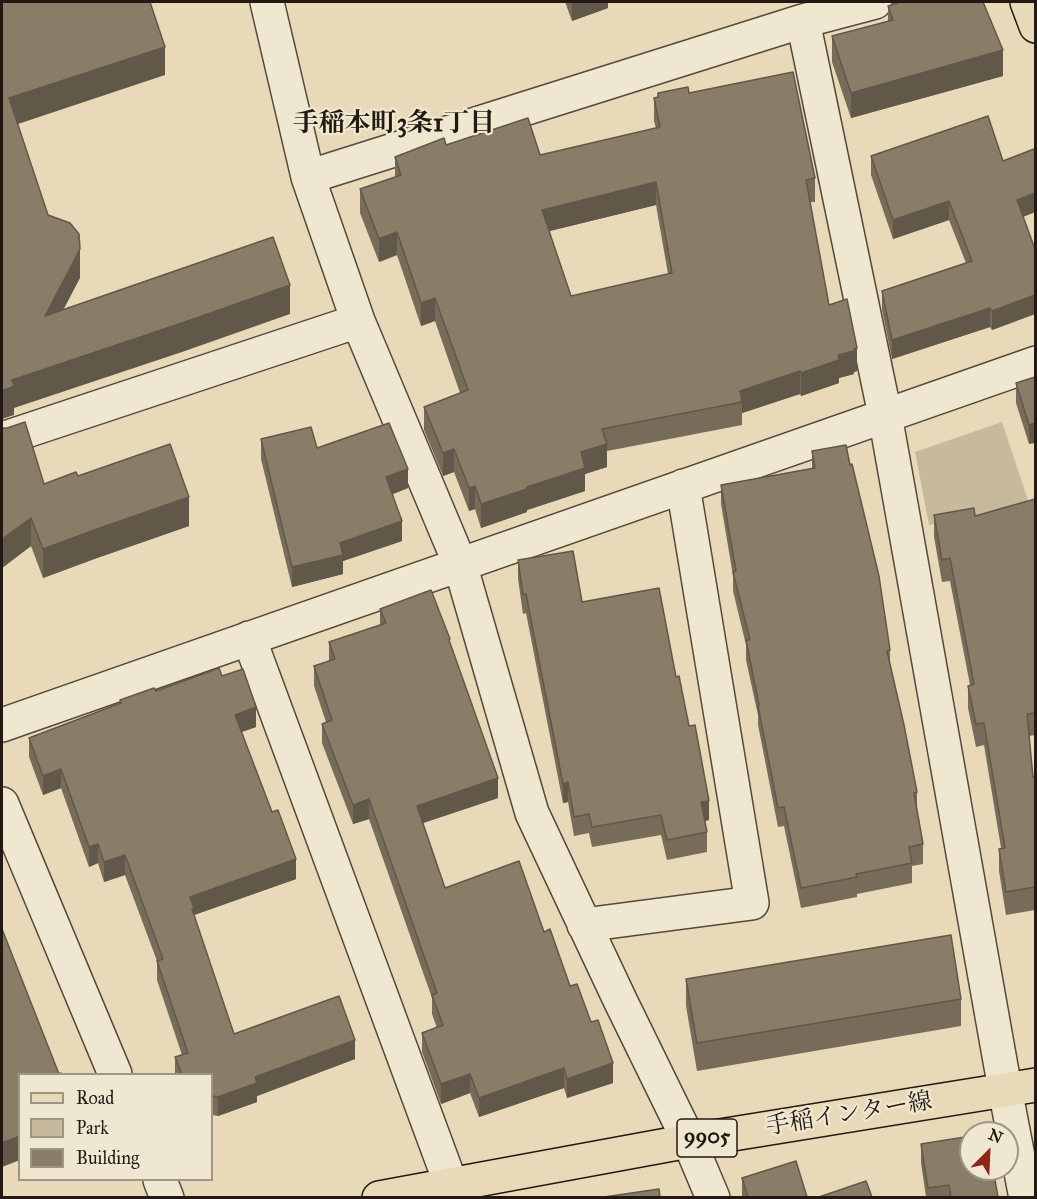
<!DOCTYPE html>
<html>
<head>
<meta charset="utf-8">
<style>
  body { margin:0 }
  #map { position:relative; width:1037px; height:1199px; overflow:hidden; background:#e8dab8; font-family:"IM FELL Great Primer",serif }
  canvas { display:block }
  .frame { position:absolute; inset:0; border:3px solid #241912; pointer-events:none }
  .legend { position:absolute; left:18px; top:1073px; width:195px; height:108px; box-sizing:border-box; background:#f0e7d1; border:2px solid #9e9585; margin:0; padding:8px 10px; list-style:none; font-size:18px; color:#241912 }
  .legend li { display:flex; align-items:center; gap:12px; height:30px }
  .legend b { width:30px; border:2px solid #9e9585 }
  .north { position:absolute; left:959px; top:1121px; width:60px; height:60px; box-sizing:border-box; background:#f0e7d1; border:2px solid #9e9585; border-radius:50%; rotate:24deg; font-size:16px; font-weight:700; line-height:24px; text-align:center; color:#241912 }
  .north::after { content:''; display:block; margin:auto; width:21px; height:27px; background:#8f2418; clip-path:polygon(50% 0,100% 100%,50% 72%,0 100%) }
</style>
</head>
<body>
<div id="map">
<canvas width="1037" height="1199"></canvas>
<div class="frame"></div>
<ul class="legend">
<li><b style="height:8px;background:#e8dab8"></b>Road</li>
<li><b style="height:16px;background:#c7b99c"></b>Park</li>
<li><b style="height:16px;background:#8a7d68"></b>Building</li>
</ul>
<div class="north">N</div>
</div>
<script>
const c = document.querySelector('canvas').getContext('2d');
c.lineJoin = 'round';
function fillPath(path, color) {
  c.fillStyle = color;
  c.fill(path, 'evenodd');
}
function toPath(rows) {
  const path = new Path2D();
  for (const r of rows) {
    path.moveTo(r[0], r[1]);
    for (let i = 2; i < r.length; i += 2) path.lineTo(r[i], r[i + 1]);
  }
  return path;
}
function stroke(path, color, width, dash) {
  c.strokeStyle = color;
  c.lineWidth = width;
  c.lineCap = dash ? 'butt' : 'round';
  c.setLineDash(dash || []);
  c.stroke(path);
}
function write(font, color, halo, rows, align = 'center') {
  c.font = font + ' "IM FELL Great Primer","Noto Serif JP",serif';
  c.lineWidth = 4.5;
  c.setLineDash([]);
  c.textBaseline = 'middle';
  c.strokeStyle = halo;
  c.fillStyle = color;
  for (const [text, x, y, turn = 0] of rows) {
    c.save();
    c.translate(x, y);
    c.rotate((+turn || 0) * Math.PI / 180);
    c.textAlign = isNaN(turn) ? turn : align;
    if (halo) c.strokeText(text, 0, 0);
    c.fillText(text, 0, 0);
    c.restore();
  }
}
fillPath(toPath([
  [1002,422,1030,506,929,525,915,452]
]), '#c7b99c');
const minor = toPath([
  [267,2,308,177,358,321,460,564,532,813,620,1000,689,1141,713,1198],
  [803,21,885,415,1005,1089,1026,1198],
  [308,177,803,21,875,2],
  [2,439,358,321],
  [249,638,456,1198],
  [2,725,1036,363],
  [584,925,752,903,683,486]
]);
const tertiary = toPath([
  [2,804,115,1074],
  [160,1180,167,1198]
]);
const primary = toPath([
  [379,1198,689,1141,1036,1085]
]);
const trunk = toPath([
  [1027,2,1036,26]
]);
stroke(minor, '#55493c', 36);
stroke(tertiary, '#55493c', 36);
stroke(primary, '#241912', 36);
stroke(trunk, '#241912', 36);
stroke(minor, '#f0e7d1', 33);
stroke(tertiary, '#f0e7d1', 33);
stroke(primary, '#e8dab8', 33);
stroke(trunk, '#e8dab8', 33);
fillPath(toPath([
  [565,2,608,2,608,8,572,21],
  [888,6,1003,76,851,118,832,62,832,36,888,22],
  [689,93,815,178,815,202,810,202,829,305,857,371,854,372,854,374,839,378,839,383,801,396,800,394,742,413,742,425,607,451,607,467,585,474,585,491,527,510,527,512,481,528,475,509,469,511,454,472,443,476,424,430,424,407,460,393,435,321,421,326,397,255,379,262,360,213,360,189,395,177,395,157,446,145,540,155,656,128,654,121,654,98],
  [656,205,668,274,571,296,549,231],
  [1035,154,1035,212,1023,217,1035,249,1035,314,992,330,990,327,892,359,882,310,882,291,966,263,949,220,893,239,871,175,871,156,1003,161],
  [1035,377,1029,444,1016,403,1016,383],
  [261,439,317,448,408,488,392,494,402,541,343,561,343,574,292,587,261,459],
  [812,451,850,465,890,650,890,666,917,792,917,811,923,844,923,864,912,866,912,883,857,894,857,897,801,908,784,826,778,827,758,725,758,715,746,660,746,645,733,591,733,576,721,504,721,485,812,468],
  [78,476,189,526,97,558,43,578,31,546,2,568,44,484],
  [1035,499,1035,735,1029,736,1033,777,1035,776,1035,910,1006,915,999,871,999,849,1001,848,984,745,976,747,968,708,968,686,970,685,950,581,942,582,934,537,934,515,975,516],
  [518,560,582,602,676,677,689,726,709,820,705,821,707,832,707,852,667,860,661,835,592,847,589,833,574,836,568,802,563,803,526,613,523,614,518,579],
  [380,609,450,643,498,798,423,823,445,888,544,932,570,986,613,1083,567,1098,564,1088,479,1117,470,1093,441,1104,422,1052,422,1033,437,1028,432,1014,432,998,369,819,353,824,322,743,322,724,326,722,314,686,314,666,329,661,329,642,380,625],
  [222,676,256,727,242,732,296,879,194,915,234,1034,355,1059,257,1096,257,1102,218,1116,212,1115,212,1074,175,1074,175,1057,182,1055,157,980,157,961,125,875,104,882,98,863,89,867,61,788,43,795,29,757,29,738,120,704,120,700,156,691],
  [686,979,961,999,961,1026,697,1071,686,1006],
  [921,1144,998,1197,926,1197,921,1163],
  [742,1178,807,1197,742,1197]
]), '#776c59');
fillPath(toPath([
  [572,2,608,2,608,8,572,21],
  [165,47,165,75,9,127,9,98],
  [1003,50,1003,76,851,118,851,93],
  [656,182,656,205,542,233,542,210],
  [1035,193,1035,212,1017,219,1017,200],
  [949,201,949,220,893,239,893,220],
  [397,232,397,255,379,262,379,239],
  [80,249,80,278,45,345,45,316],
  [290,285,290,314,182,352,14,408,14,415,2,419,2,391,12,380],
  [1035,295,1035,314,992,330,992,311],
  [435,298,435,321,421,326,421,303],
  [990,308,990,327,892,359,892,340],
  [857,348,857,371,854,372,854,374,839,378,839,383,801,396,801,373],
  [800,371,800,394,742,413,742,402,740,391],
  [1035,423,1035,443,1029,444,1029,425],
  [607,444,607,467,585,474,585,491,527,510,527,512,481,528,481,504,527,487,581,452],
  [454,449,454,472,443,476,443,453],
  [408,469,408,488,386,497,386,477],
  [475,486,475,509,469,511,469,488],
  [189,497,189,526,97,558,43,578,43,549,97,529],
  [31,518,31,546,2,568,2,539],
  [402,521,402,541,343,561,343,574,292,587,292,567,340,543],
  [256,707,256,727,235,734,235,715],
  [61,769,61,788,43,795,43,776],
  [498,778,498,798,417,825,417,806],
  [568,782,568,802,563,803,563,784],
  [369,799,369,819,353,824,353,805],
  [709,801,709,820,701,822,701,802],
  [98,844,98,863,89,867,89,847],
  [125,855,125,875,104,882,104,862],
  [296,859,296,879,194,915,194,928,190,897],
  [355,1040,355,1059,257,1096,257,1102,218,1116,218,1097,255,1077],
  [613,1063,613,1083,567,1098,567,1079],
  [564,1068,564,1088,479,1117,479,1098],
  [470,1074,470,1093,441,1104,441,1084],
  [20,1136,20,1160,2,1167,2,1143]
]), '#615849');
const building = toPath([
  [2,2,150,2,165,47,9,98,48,215,70,223,79,234,80,249,45,316,273,237,290,285,182,323,12,380,14,386,2,391,2,2],
  [900,2,983,2,1003,50,851,93,832,36,893,20,888,6,900,2],
  [793,72,815,178,806,180,829,305,847,299,857,348,854,349,854,351,838,355,839,360,801,373,800,371,740,391,742,402,602,429,607,444,581,452,585,468,527,487,527,489,481,504,475,486,469,488,454,449,443,453,424,407,468,390,435,298,421,303,397,232,379,239,360,189,401,175,395,157,444,138,446,145,528,118,540,155,660,127,654,98,658,97,658,93,688,87,689,93,793,72],
  [656,182,672,273,571,296,542,210,656,182],
  [988,116,1003,161,1034,149,1035,154,1035,193,1017,200,1035,249,1035,295,992,311,990,308,892,340,882,291,972,261,949,201,893,220,871,156,988,116],
  [1035,377,1035,423,1029,425,1016,383,1035,377],
  [25,422,44,484,76,472,78,476,170,444,189,497,97,529,43,549,31,518,2,539,2,428,7,428,25,422],
  [389,423,408,469,386,477,402,521,340,543,343,555,292,567,261,439,311,427,317,448,389,423],
  [846,445,850,465,852,464,879,576,890,650,887,651,904,725,917,792,914,793,923,844,909,847,912,863,856,874,857,877,801,888,784,807,778,808,758,706,759,705,746,640,750,640,733,572,736,571,721,485,815,468,812,451,846,445],
  [1035,499,1035,713,1027,714,1033,777,1035,776,1035,887,1006,892,999,849,1005,848,984,723,976,724,968,686,974,684,950,558,942,560,934,515,974,508,975,516,1035,499],
  [573,551,582,602,659,588,676,677,679,676,689,726,695,725,709,801,701,802,707,832,667,840,661,815,592,827,589,814,574,817,568,782,563,784,526,594,523,594,518,560,573,551],
  [431,590,450,639,449,640,498,778,417,806,445,888,519,861,544,932,550,929,570,986,577,984,591,1022,598,1020,613,1063,567,1079,564,1068,479,1098,470,1074,441,1084,422,1033,443,1025,432,995,437,993,369,799,353,805,322,724,332,720,314,666,335,659,329,642,386,623,380,609,431,590],
  [219,668,222,676,243,669,256,707,235,715,272,812,278,810,296,859,190,897,194,908,192,909,234,1034,339,996,355,1040,255,1077,257,1083,218,1097,212,1096,212,1074,182,1074,175,1057,188,1053,157,961,163,959,125,855,104,862,98,844,89,847,61,769,43,776,29,738,121,703,120,700,154,688,156,691,219,668],
  [2,929,59,1074,61,1073,62,1074,20,1074,20,1136,2,1143,2,929],
  [951,935,961,999,697,1043,686,979,951,935],
  [971,1136,971,1169,993,1169,998,1197,951,1197,949,1185,928,1188,921,1144,971,1136],
  [796,1161,807,1197,748,1197,742,1178,796,1161],
  [866,1181,872,1197,819,1197,866,1181],
  [659,1189,660,1197,604,1197,659,1189]
]);
fillPath(building, '#8a7d68');
stroke(building, '#615849', 1.5);
for (const [x, y, w] of [
  [707,1138,60]
]) {
  const box = new Path2D();
  box.roundRect(x - w / 2, y - 19, w, 38, 4.5);
  c.fillStyle = '#f0e7d1';
  c.fill(box);
  stroke(box, '#241912', 1.5);
}
write('bold 22px', '#241912', null, [
  ["9905",707,1138]
]);
write('24px', '#241912', '#f0e7d1', [
  ["手稲インター線",849,1115,-9]
]);
write('bold 26px', '#241912', '#f0e7d1', [
  ["手稲本町3条1丁目",394,125]
]);
</script>
</body>
</html>
